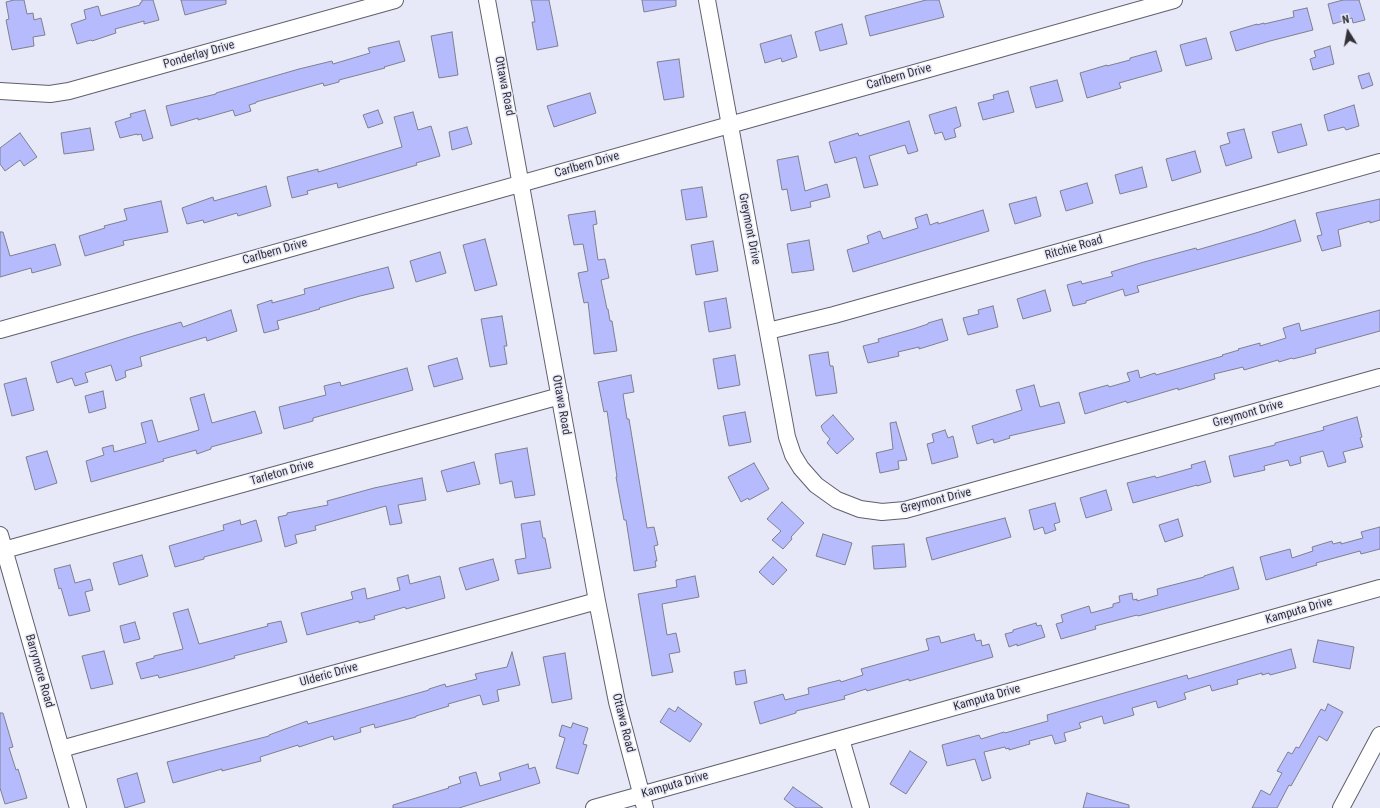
<!DOCTYPE html>
<html>
<head>
<meta charset="utf-8">
<style>
  body { margin:0 }
  #map { position:relative; width:1380px; height:808px; overflow:hidden; background:#e8e9f8; font-family:"Roboto Condensed",sans-serif }
  canvas { display:block }
  .north { position:absolute; left:1328px; top:12px; width:40px; height:40px; -webkit-text-stroke:3px #e8e9f8; paint-order:stroke; rotate:349deg; font-size:11px; font-weight:700; line-height:16px; text-align:center; color:#313137 }
  .north::after { content:''; display:block; margin:auto; width:14px; height:18px; background:#313137; clip-path:polygon(50% 0,100% 100%,50% 72%,0 100%) }
</style>
</head>
<body>
<div id="map">
<canvas width="1380" height="808"></canvas>
<div class="north">N</div>
</div>
<script>
const c = document.querySelector('canvas').getContext('2d');
c.lineJoin = 'round';
function fillPath(path, color) {
  c.fillStyle = color;
  c.fill(path, 'evenodd');
}
function toPath(rows) {
  const path = new Path2D();
  for (const r of rows) {
    path.moveTo(r[0], r[1]);
    for (let i = 2; i < r.length; i += 2) path.lineTo(r[i], r[i + 1]);
  }
  return path;
}
function stroke(path, color, width, dash) {
  c.strokeStyle = color;
  c.lineWidth = width;
  c.lineCap = dash ? 'butt' : 'round';
  c.setLineDash(dash || []);
  c.stroke(path);
}
function write(font, color, halo, rows, align = 'center') {
  c.font = font + ' "Roboto Condensed",sans-serif';
  c.lineWidth = 3;
  c.setLineDash([]);
  c.textBaseline = 'middle';
  c.strokeStyle = halo;
  c.fillStyle = color;
  for (const [text, x, y, turn = 0] of rows) {
    c.save();
    c.translate(x, y);
    c.rotate((+turn || 0) * Math.PI / 180);
    c.textAlign = isNaN(turn) ? turn : align;
    if (halo) c.strokeText(text, 0, 0);
    c.fillText(text, 0, 0);
    c.restore();
  }
}
const building = toPath([
  [14,0,24,0,27,14,33,13,34,20,41,18,45,35,33,37,34,46,12,50,6,20,9,19,6,2,14,0],
  [142,0,153,0,159,20,144,24,144,21,115,29,116,33,92,41,91,40,77,44,71,24,86,19,84,10,98,6,101,16,140,5,140,3,142,2,142,0],
  [181,0,226,0,226,4,185,15,181,0],
  [531,0,549,0,558,46,537,50,532,22,535,22,531,0],
  [642,0,676,0,676,6,644,12,642,0],
  [926,0,939,0,944,17,870,36,865,16,926,0],
  [1343,0,1359,0,1365,20,1353,23,1352,18,1333,24,1328,4,1343,0],
  [1307,8,1313,30,1270,41,1236,51,1230,32,1257,24,1257,25,1264,23,1264,24,1294,17,1293,11,1307,8],
  [842,24,847,44,820,51,815,32,842,24],
  [452,32,458,75,439,78,431,36,452,32],
  [791,35,797,57,782,62,781,58,765,63,760,44,791,35],
  [1206,38,1212,59,1186,66,1180,45,1206,38],
  [399,41,405,61,384,67,385,68,339,80,339,82,324,86,323,83,256,102,256,103,249,105,251,111,235,116,233,110,198,120,198,118,171,126,166,106,216,94,216,93,299,69,332,61,333,64,370,53,368,48,399,41],
  [1330,46,1334,64,1313,70,1310,59,1316,57,1314,51,1330,46],
  [1156,51,1162,71,1119,83,1121,88,1087,98,1080,73,1107,65,1107,66,1130,60,1130,58,1156,51],
  [679,59,684,97,664,100,657,62,679,59],
  [1369,73,1373,85,1362,89,1358,76,1369,73],
  [1057,80,1063,101,1036,108,1030,87,1057,80],
  [1008,91,1014,112,983,120,978,103,994,99,993,95,1008,91],
  [590,93,596,113,554,127,547,106,590,93],
  [1354,105,1359,126,1346,130,1344,127,1328,131,1324,115,1354,105],
  [956,107,961,126,954,129,956,137,945,140,942,132,935,134,929,115,956,107],
  [145,110,153,138,143,141,141,134,137,135,137,134,120,138,115,122,131,117,130,114,145,110],
  [378,110,383,123,368,128,363,115,378,110],
  [413,112,418,130,431,126,440,156,416,163,417,165,338,188,337,183,307,191,308,194,292,198,287,177,318,169,318,172,402,147,394,117,413,112],
  [909,121,918,151,908,154,905,145,869,156,878,185,864,188,856,157,835,163,829,142,858,133,859,136,909,121],
  [1301,124,1307,145,1278,153,1272,132,1301,124],
  [467,127,472,144,452,150,449,132,467,127],
  [90,128,94,150,64,154,61,133,90,128],
  [1244,129,1252,158,1226,166,1220,146,1230,143,1227,133,1244,129],
  [20,133,37,157,24,166,20,160,5,171,0,164,0,148,20,133],
  [1195,151,1201,172,1172,181,1166,159,1195,151],
  [798,156,805,191,827,184,830,197,810,202,811,207,791,211,787,189,782,190,777,160,798,156],
  [1142,167,1147,187,1120,194,1115,175,1142,167],
  [1087,183,1093,203,1066,211,1060,191,1087,183],
  [266,186,271,206,238,216,237,213,204,223,203,220,187,224,182,208,213,197,214,201,266,186],
  [702,187,707,217,686,220,681,190,702,187],
  [1036,197,1041,216,1015,224,1009,204,1036,197],
  [1380,199,1380,220,1370,223,1370,221,1338,230,1341,246,1322,251,1317,236,1322,235,1316,213,1380,199],
  [161,201,168,232,123,241,124,245,85,256,79,236,105,228,104,226,127,220,124,209,161,201],
  [983,210,989,231,853,272,847,250,869,243,867,236,880,231,883,239,918,228,915,218,927,214,930,225,938,222,938,224,983,210],
  [595,211,597,224,593,225,598,260,605,259,609,278,601,280,607,309,608,309,610,321,612,321,617,351,594,354,588,302,584,303,578,273,588,271,583,244,574,245,568,215,595,211],
  [1295,220,1301,241,1137,286,1139,292,1125,296,1123,289,1086,301,1086,303,1073,306,1067,285,1081,281,1082,284,1113,276,1111,272,1144,262,1196,248,1197,250,1259,232,1295,220],
  [0,232,3,232,10,256,55,244,61,265,32,273,31,268,0,277,0,232],
  [485,239,497,285,475,291,463,245,485,239],
  [809,240,814,270,792,273,787,244,809,240],
  [713,241,718,271,696,275,691,245,713,241],
  [440,252,446,273,416,282,410,261,440,252],
  [388,267,394,288,360,296,319,308,320,309,277,321,279,329,264,333,257,305,272,300,272,303,305,294,304,289,388,267],
  [1045,290,1051,311,1023,319,1017,299,1045,290],
  [726,298,731,328,709,332,704,302,726,298],
  [993,306,998,327,968,335,963,318,979,314,978,310,993,306],
  [231,310,237,331,207,341,206,337,140,357,142,366,125,371,126,377,116,381,111,365,85,373,88,382,75,386,72,378,57,383,51,362,133,336,181,322,183,327,231,310],
  [1380,310,1380,331,1315,349,1316,353,1293,359,1292,358,1279,362,1278,360,1244,370,1243,367,1214,374,1215,379,1178,390,1178,388,1127,403,1126,401,1085,414,1079,393,1108,385,1109,387,1130,381,1127,373,1138,370,1140,378,1155,373,1156,375,1223,356,1222,355,1239,350,1238,349,1260,343,1260,346,1286,338,1283,328,1299,323,1301,331,1380,310],
  [502,316,507,346,504,346,507,364,490,367,481,319,502,316],
  [942,319,948,340,919,349,919,347,898,352,899,356,868,363,863,346,879,342,878,339,913,329,928,324,928,323,942,319],
  [828,352,830,366,833,366,837,393,816,396,809,355,828,352],
  [735,355,740,385,718,389,713,359,735,355],
  [457,358,463,379,434,387,428,366,457,358],
  [407,368,413,390,313,418,313,421,284,429,279,407,326,395,324,386,340,382,341,386,407,368],
  [631,375,634,392,623,394,627,419,629,419,647,528,654,527,658,545,654,546,657,561,655,561,656,567,634,571,626,520,624,520,616,477,617,477,607,411,604,412,598,382,631,375],
  [26,378,34,410,12,416,4,384,26,378],
  [1034,385,1040,407,1059,402,1065,423,1009,436,1010,438,994,443,993,439,977,444,972,426,1022,410,1016,390,1034,385],
  [103,391,106,408,89,413,85,396,103,391],
  [204,394,212,423,255,411,262,433,211,447,211,449,197,454,196,450,163,459,164,461,91,482,86,461,104,455,102,448,113,445,114,452,146,443,141,423,152,420,158,442,199,430,190,398,204,394],
  [745,412,751,442,729,446,723,416,745,412],
  [833,415,854,439,837,454,827,443,830,439,823,431,821,426,833,415],
  [1357,417,1362,437,1360,438,1363,447,1343,452,1346,462,1328,467,1323,451,1300,457,1301,463,1290,466,1288,460,1264,466,1265,470,1234,477,1229,456,1275,445,1275,443,1324,430,1323,427,1357,417],
  [896,422,907,460,898,461,899,469,880,473,876,453,893,449,890,423,896,422],
  [945,430,948,438,953,436,958,457,932,464,927,444,934,442,932,434,945,430],
  [527,448,535,495,515,498,512,481,500,484,495,454,527,448],
  [47,451,57,483,35,490,26,457,47,451],
  [1205,461,1211,482,1197,486,1197,485,1133,503,1127,483,1155,476,1156,478,1192,468,1191,465,1205,461],
  [474,462,480,484,447,492,441,471,474,462],
  [754,463,769,489,749,500,748,498,741,502,728,477,754,463],
  [422,478,426,500,398,505,402,523,390,525,386,506,315,526,316,530,295,535,297,543,285,547,278,517,287,515,287,513,328,505,327,501,374,488,422,478],
  [1106,490,1112,510,1086,518,1080,498,1106,490],
  [782,502,804,523,791,537,792,539,783,549,772,540,781,531,767,519,782,502],
  [1055,503,1060,522,1054,524,1056,530,1045,534,1043,527,1034,530,1029,510,1055,503],
  [1005,518,1011,537,932,560,926,538,1005,518],
  [1178,519,1183,536,1165,542,1159,525,1178,519],
  [240,520,241,525,256,520,262,541,204,557,204,559,175,567,169,546,224,530,223,525,240,520],
  [540,521,543,538,545,538,551,568,518,574,515,560,526,558,521,524,540,521],
  [1380,527,1380,549,1361,554,1360,551,1316,563,1317,565,1266,580,1260,557,1290,549,1292,558,1313,551,1312,547,1332,541,1333,544,1341,542,1341,544,1363,538,1361,532,1380,527],
  [823,534,852,543,845,565,816,556,823,534],
  [904,544,906,567,874,569,872,546,904,544],
  [142,555,148,576,119,585,113,563,142,555],
  [773,557,787,570,773,585,759,572,773,557],
  [493,559,499,580,466,590,459,568,493,559],
  [70,565,75,583,90,579,93,590,85,592,90,611,69,616,61,588,59,589,54,569,70,565],
  [1233,567,1239,589,1138,616,1137,615,1095,626,1096,629,1061,639,1056,624,1063,622,1061,615,1089,606,1091,613,1113,607,1113,604,1120,602,1119,596,1132,593,1133,600,1137,599,1137,601,1158,595,1157,589,1204,577,1204,576,1233,567],
  [408,575,410,584,440,576,445,598,406,609,405,607,374,616,375,619,359,623,359,621,307,635,301,613,353,599,351,592,365,588,367,599,400,590,397,578,408,575],
  [695,576,699,597,662,604,667,635,676,633,680,652,669,654,673,672,652,676,638,594,677,587,676,580,695,576],
  [188,609,199,644,268,626,267,624,281,621,287,642,234,656,235,658,195,669,159,678,158,675,141,679,136,663,154,658,154,656,183,649,173,613,188,609],
  [135,622,140,639,124,643,120,626,135,622],
  [1036,623,1037,626,1041,625,1045,637,1017,646,1017,644,1009,647,1005,634,1013,632,1013,630,1036,623],
  [974,634,976,641,981,640,982,646,989,644,993,657,909,681,909,679,867,691,866,689,844,696,845,699,796,711,796,713,760,724,754,702,783,694,785,700,809,694,808,688,840,680,841,682,863,675,861,669,929,650,926,639,939,636,941,643,974,634],
  [1318,640,1354,647,1350,669,1313,662,1318,640],
  [1291,649,1296,668,1270,675,1269,673,1262,675,1262,673,1237,680,1238,684,1212,691,1210,685,1184,693,1186,699,1158,708,1156,701,1132,708,1134,715,1104,724,1102,716,1079,723,1081,728,1064,733,1066,741,1055,744,1052,735,1029,741,1030,744,1009,750,1009,748,1006,749,1005,747,984,752,991,778,982,781,975,759,947,766,942,745,979,735,981,739,1004,732,1005,733,1048,721,1047,715,1187,675,1188,679,1291,649],
  [104,651,113,684,91,689,82,656,104,651],
  [512,652,520,685,497,690,499,701,483,705,480,695,448,704,449,706,416,716,416,717,375,728,374,724,360,728,361,732,334,740,333,736,299,747,298,745,260,757,261,761,222,771,222,769,173,783,167,762,269,736,269,735,307,721,308,724,429,690,429,689,445,684,446,687,477,679,475,674,507,667,512,652],
  [565,653,572,699,552,703,543,657,565,653],
  [745,670,747,683,736,685,734,672,745,670],
  [1328,704,1343,712,1327,741,1319,736,1291,786,1289,785,1277,808,1252,808,1261,790,1270,795,1282,773,1277,771,1288,752,1292,754,1296,747,1299,748,1321,709,1325,711,1328,704],
  [678,707,702,724,690,742,660,722,669,708,675,712,678,707],
  [0,713,3,713,13,747,9,748,16,770,18,769,27,798,5,804,0,788,0,713],
  [573,723,588,728,583,744,587,745,578,774,556,768,565,738,559,736,562,725,571,728,573,723],
  [910,751,927,762,906,794,890,784,910,751],
  [528,764,529,769,535,767,540,783,459,808,393,808,393,805,449,788,448,787,461,783,459,777,476,772,480,786,501,780,499,773,528,764],
  [137,773,145,802,125,808,117,779,137,773],
  [793,787,823,808,796,808,784,799,793,787],
  [1087,793,1129,805,1129,808,1083,808,1087,793]
]);
fillPath(building, '#b6bbfd');
stroke(building, '#7f808d', 1);
const minor = toPath([
  [487,0,597,601,617,702,645,808],
  [707,0,787,437,793,455,801,468,816,485,837,500,860,509,882,512,905,510,1380,377],
  [0,91,50,94,69,91,395,0],
  [0,330,1174,0],
  [768,331,834,315,1380,162],
  [0,535,78,808],
  [4,550,560,396],
  [841,739,861,808],
  [61,749,597,601],
  [594,808,1380,588],
  [1341,808,1380,735]
]);
stroke(minor, '#5e606c', 18);
stroke(minor, '#fff', 16);
write('12px', '#313137', '#e8e9f8', [
  ["Ponderlay Drive",199,55,-16],
  ["Carlbern Drive",899,77,-16],
  ["Ottawa Road",504,86,79],
  ["Carlbern Drive",587,165,-16],
  ["Greymont Drive",749,229,79],
  ["Ritchie Road",1074,248,-16],
  ["Carlbern Drive",275,252,-16],
  ["Ottawa Road",561,405,80],
  ["Greymont Drive",1248,414,-16],
  ["Tarleton Drive",282,473,-16],
  ["Greymont Drive",936,501,-14],
  ["Kamputa Drive",1299,611,-16],
  ["Barrymore Road",39,671,74],
  ["Ulderic Drive",329,675,-16],
  ["Kamputa Drive",987,698,-16],
  ["Ottawa Road",623,723,76],
  ["Kamputa Drive",675,785,-16]
]);
</script>
</body>
</html>
